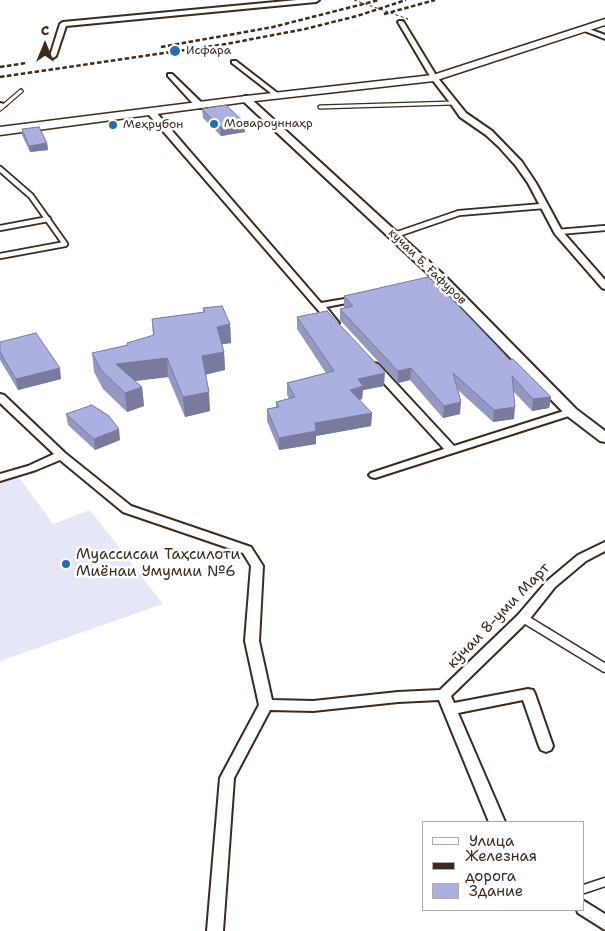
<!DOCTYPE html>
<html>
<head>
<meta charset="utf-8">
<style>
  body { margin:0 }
  #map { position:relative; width:605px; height:931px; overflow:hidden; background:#fff; font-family:"Shantell Sans",sans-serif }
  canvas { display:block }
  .legend { position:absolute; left:422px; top:821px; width:162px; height:90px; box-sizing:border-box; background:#fff; border:1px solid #b1aaa5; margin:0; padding:6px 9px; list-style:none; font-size:15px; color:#3b2a1e }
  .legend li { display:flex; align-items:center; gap:10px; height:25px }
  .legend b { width:25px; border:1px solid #b1aaa5 }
  .north { position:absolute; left:20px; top:20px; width:50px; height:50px; -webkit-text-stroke:4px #fff; paint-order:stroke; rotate:0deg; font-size:14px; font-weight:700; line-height:20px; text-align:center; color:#3b2a1e }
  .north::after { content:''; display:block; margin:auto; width:18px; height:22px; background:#3b2a1e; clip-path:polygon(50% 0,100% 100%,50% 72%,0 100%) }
</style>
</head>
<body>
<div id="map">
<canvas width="605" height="931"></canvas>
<ul class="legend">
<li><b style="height:6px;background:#fff"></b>Улица</li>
<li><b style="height:6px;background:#3b2a1e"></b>Железная дорога</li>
<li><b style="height:14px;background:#abb0e1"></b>Здание</li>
</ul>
<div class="north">С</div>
</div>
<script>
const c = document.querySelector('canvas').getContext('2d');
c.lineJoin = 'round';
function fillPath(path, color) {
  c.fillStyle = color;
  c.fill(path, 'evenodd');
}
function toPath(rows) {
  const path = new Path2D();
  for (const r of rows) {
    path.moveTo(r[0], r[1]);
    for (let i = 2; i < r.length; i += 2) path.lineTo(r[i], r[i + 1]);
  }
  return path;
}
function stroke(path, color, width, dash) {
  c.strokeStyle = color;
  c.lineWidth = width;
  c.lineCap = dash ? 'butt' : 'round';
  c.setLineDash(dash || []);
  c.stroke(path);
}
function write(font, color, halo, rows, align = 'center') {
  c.font = font + ' "Shantell Sans",sans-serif';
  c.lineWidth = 5;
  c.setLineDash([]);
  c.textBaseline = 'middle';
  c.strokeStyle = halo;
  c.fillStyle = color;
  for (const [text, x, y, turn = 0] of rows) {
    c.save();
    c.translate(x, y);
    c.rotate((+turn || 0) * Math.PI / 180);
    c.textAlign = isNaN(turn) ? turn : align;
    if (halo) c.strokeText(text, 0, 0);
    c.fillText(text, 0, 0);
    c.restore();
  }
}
fillPath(toPath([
  [19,477,53,524,90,510,163,604,0,661,0,483]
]), '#e6e7f6');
const serviceFar2 = toPath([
  [320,107,453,103],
  [0,109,21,91]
]);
const serviceFar1 = toPath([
  [0,169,31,196,65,244,0,256],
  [0,228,48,219],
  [558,232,605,228],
  [395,235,459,213,543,206]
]);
const service = toPath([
  [523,618,605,668],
  [584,889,605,882]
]);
const minor = toPath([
  [297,0,319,0,316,2,66,26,56,56,53,58,50,56,60,24,63,22,297,0],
  [399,21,403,21,437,77,466,113,492,131,522,162,536,183,562,231,605,280,605,289,602,288,555,234,528,183,516,166,499,147,486,135,460,117,451,104,431,78,398,22,399,21],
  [584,27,605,35,605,39,582,30,581,29,584,27],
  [232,61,236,61,280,95,280,97,276,97,232,63,232,61],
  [168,74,172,74,203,104,203,108,197,108,168,76,168,74],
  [0,103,4,104,6,105,0,108,0,103],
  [149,111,155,111,321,303,362,296,362,300,326,307,339,323,337,325,331,325,149,115,149,111],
  [374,363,378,364,454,446,567,410,575,410,576,412,575,414,375,478,371,477,369,475,371,473,444,449,370,368,369,366,370,364,374,363],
  [0,394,4,395,65,453,131,506,251,547,263,566,259,641,272,700,313,701,398,692,440,690,518,615,547,581,578,555,605,542,605,551,586,561,555,587,528,621,451,696,454,703,528,689,533,690,535,694,553,746,551,750,546,752,541,750,539,746,523,700,458,713,505,822,489,822,439,700,398,702,313,711,270,710,234,778,223,931,207,931,220,778,259,705,245,641,251,566,243,553,123,512,60,460,36,470,0,481,0,474,28,466,54,454,0,403,0,394],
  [584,901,605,914,605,930,578,913,577,910,584,910,584,901]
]);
const tertiary = toPath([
  [246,96,249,97,446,277,576,409,605,431,605,442,600,441,566,415,438,283,243,101,243,97,246,96]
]);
const primary = toPath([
  [605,19,605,25,434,81,246,102,0,135,0,127,246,96,433,75,605,19]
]);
stroke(serviceFar2, '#3b2a1e', 5.5);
stroke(serviceFar1, '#3b2a1e', 8);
stroke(service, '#3b2a1e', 11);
stroke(minor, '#3b2a1e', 4);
stroke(tertiary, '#3b2a1e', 4);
stroke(primary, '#3b2a1e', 3);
stroke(serviceFar2, '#fff', 3);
stroke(serviceFar1, '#fff', 4.5);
stroke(service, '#fff', 8);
fillPath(minor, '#fff');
fillPath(tertiary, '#fff');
fillPath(primary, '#fff');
stroke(toPath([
  [384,14,435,0],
  [161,47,273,27,379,0],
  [0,67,26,63],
  [0,77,226,44,305,29,357,16,406,0]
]), '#3b2a1e', 2.5, [4.5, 2.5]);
stroke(toPath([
  [354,0,408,19,401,22]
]), '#3b2a1e', 1, [3, 2.5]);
fillPath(toPath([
  [202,109,245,123,245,132,221,136,203,118],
  [22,129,47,143,48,150,30,152,22,135],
  [344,296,510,360,551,397,549,408,532,411,513,391,514,419,493,422,458,390,460,414,443,418,410,380,398,383,340,320,340,309,345,308,344,307],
  [203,308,230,324,231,343,222,344,224,352,225,370,205,375,210,411,185,417,168,377,135,381,142,387,144,406,127,412,103,389,94,372,92,353,127,345,153,336,152,319,203,312],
  [297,317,384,386,363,390,362,399,359,400,372,413,371,426,316,436,316,444,279,450,267,421,267,409,276,407,276,402,289,399,287,395,287,383,326,373,297,329],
  [0,342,61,379,18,390,0,360],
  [66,414,120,440,95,450,68,425]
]), '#9397c2');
fillPath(toPath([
  [245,123,245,132,221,136,220,127],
  [47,143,48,150,30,152,29,146],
  [230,324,231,343,217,345,217,327],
  [224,352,225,370,203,375,202,356],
  [167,358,168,377,118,383,116,364],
  [60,368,61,379,18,390,16,379],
  [411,368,410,380,398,383,398,371],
  [385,373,384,386,363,390,362,399,350,402,350,390,358,379],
  [142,387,144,406,127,412,125,393],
  [209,392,210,411,185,417,183,397],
  [551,397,549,408,532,411,533,399],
  [461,402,460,414,443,418,444,406],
  [515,407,514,419,493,422,494,410],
  [372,413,371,426,316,436,316,444,279,450,279,438,315,423],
  [119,429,120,440,95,450,94,439]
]), '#787b9e');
const building = toPath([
  [226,105,245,123,220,127,202,109,226,105],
  [39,127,47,143,29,146,22,129,39,127],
  [428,277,451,298,510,360,513,359,551,397,533,399,512,376,515,407,494,410,453,373,461,402,444,406,411,368,398,371,340,309,353,306,344,296,428,277],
  [222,306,230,324,217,327,224,352,202,356,209,392,183,397,167,358,116,364,142,387,125,393,101,370,92,353,128,345,127,343,154,335,152,319,205,312,203,308,222,306],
  [327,311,385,373,358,379,363,386,350,390,372,413,315,423,316,431,279,438,267,409,279,407,276,402,295,397,287,383,334,371,297,317,327,311],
  [36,333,60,368,16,379,0,352,0,342,36,333],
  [92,405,109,416,119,429,94,439,66,414,92,405]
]);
fillPath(building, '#abb0e1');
stroke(building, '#787b9e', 1);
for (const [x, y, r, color] of [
  [175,51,6,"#1f6fb2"],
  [214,124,5,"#1f6fb2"],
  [113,125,5,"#1f6fb2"],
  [66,564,5,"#1f6fb2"]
]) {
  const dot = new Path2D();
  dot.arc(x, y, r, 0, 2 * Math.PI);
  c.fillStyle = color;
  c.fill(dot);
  stroke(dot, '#fff', 2);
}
write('12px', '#3b2a1e', '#fff', [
  ["Исфара",186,51],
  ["Мовароуннаҳр",224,124],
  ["Меҳрубон",123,125]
], 'left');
write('12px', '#3b2a1e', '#fff', [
  ["кучаи Б. Ғафуров",427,267,44]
]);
write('15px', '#3b2a1e', '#fff', [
  ["Муассисаи Таҳсилоти",76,555],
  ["Миёнаи Умумии №6",76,572]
], 'left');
write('15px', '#3b2a1e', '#fff', [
  ["кӯчаи 8-уми Март",499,616,-46]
]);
</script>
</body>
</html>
